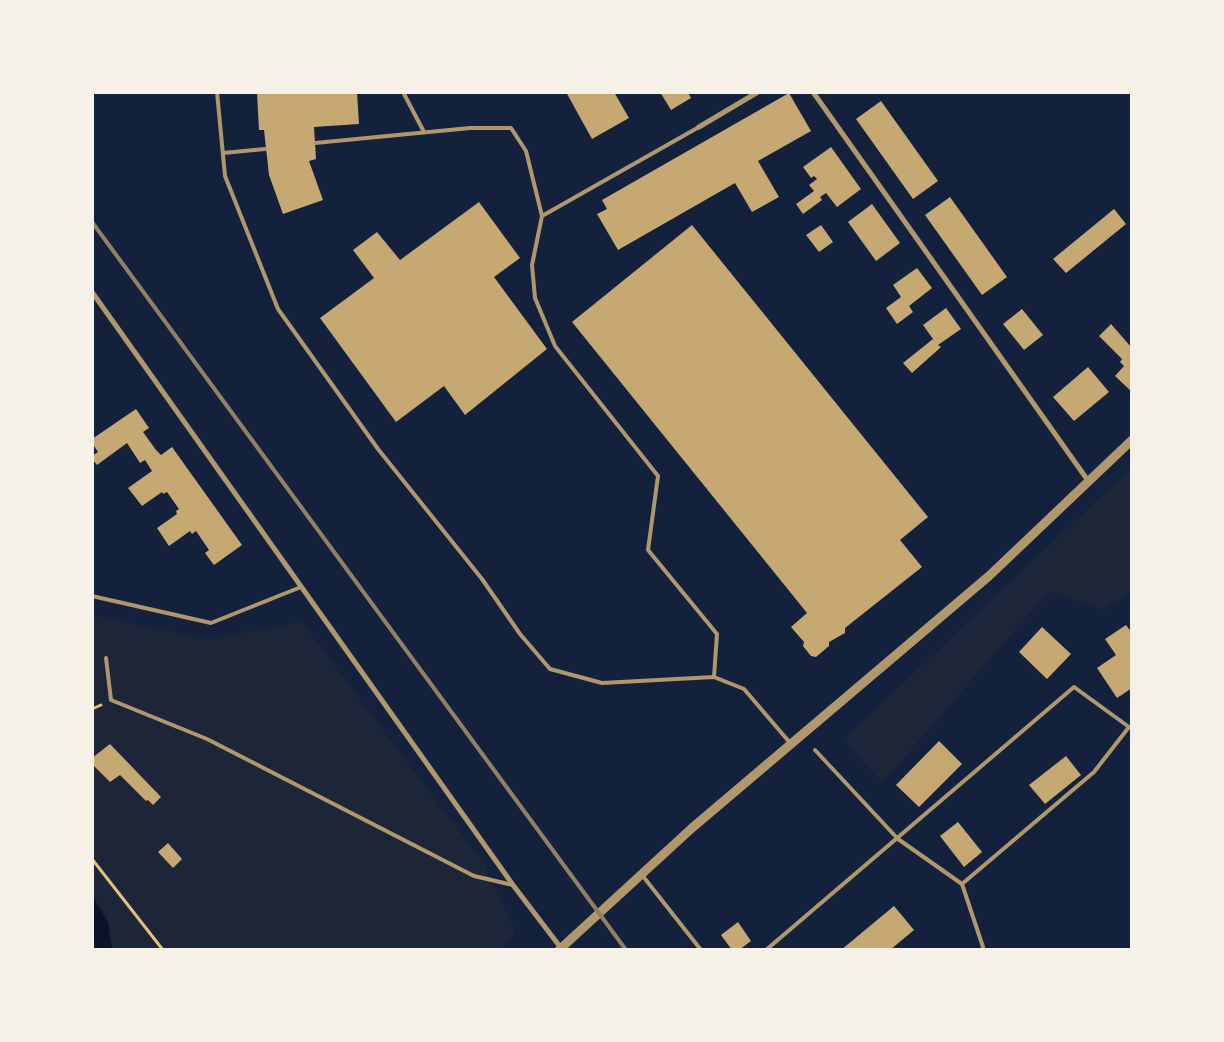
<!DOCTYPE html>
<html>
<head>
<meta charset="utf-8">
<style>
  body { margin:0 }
  #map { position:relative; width:1224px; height:1042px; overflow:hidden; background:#14213d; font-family:Poppins,sans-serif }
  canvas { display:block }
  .frame { position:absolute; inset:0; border:94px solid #f6f1e7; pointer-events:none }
</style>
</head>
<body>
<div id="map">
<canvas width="1224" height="1042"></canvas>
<div class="frame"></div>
</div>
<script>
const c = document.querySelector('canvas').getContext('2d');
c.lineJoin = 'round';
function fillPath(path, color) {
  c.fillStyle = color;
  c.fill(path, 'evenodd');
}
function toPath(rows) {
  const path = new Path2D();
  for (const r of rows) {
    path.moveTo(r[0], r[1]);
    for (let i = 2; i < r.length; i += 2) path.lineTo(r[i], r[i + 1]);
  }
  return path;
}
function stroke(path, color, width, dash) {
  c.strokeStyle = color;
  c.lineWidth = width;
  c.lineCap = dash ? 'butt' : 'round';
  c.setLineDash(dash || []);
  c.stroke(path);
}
fillPath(toPath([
  [1131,468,1131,592,1103,610,1049,591,882,783,844,739],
  [92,615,207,639,302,622,485,865,516,932,500,950,112,949,108,922,93,896]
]), '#1d2539');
fillPath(toPath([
  [92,896,108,922,112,949,93,949]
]), '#0b132b');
fillPath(toPath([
  [257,92,357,92,359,124,314,127,316,159,309,161,323,200,283,214,269,175,264,130,259,130],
  [566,92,614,92,629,118,592,139],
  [660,92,688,92,691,98,671,110],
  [789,93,811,131,758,161,779,197,752,212,735,183,618,250,597,214,607,209,602,200],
  [881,101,938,181,913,199,856,119],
  [831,147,861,189,837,207,826,193,820,197,822,200,803,214,796,204,814,191,809,185,817,179,814,176,811,178,803,167],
  [950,197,1007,277,982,295,925,215],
  [479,202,520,258,494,277,547,349,465,415,444,386,396,422,320,318,374,278,353,250,377,232,400,260],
  [872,204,900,243,876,261,848,222],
  [1114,209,1126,224,1066,273,1053,259],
  [692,225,928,517,900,540,922,567,845,628,845,633,829,642,829,646,816,657,811,656,803,646,804,642,791,627,807,613,572,322],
  [821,225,833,242,819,252,806,235],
  [917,268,932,288,909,306,913,312,897,324,886,308,901,297,893,285],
  [946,308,961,329,938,345,941,347,912,373,903,363,933,339,923,325],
  [1022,309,1043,335,1024,350,1003,324],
  [1111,324,1132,348,1132,392,1115,376,1124,366,1120,362,1122,359,1099,336],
  [1088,367,1109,392,1074,421,1053,397],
  [136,409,149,428,143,432,156,450,161,455,172,447,242,545,214,565,205,553,209,550,196,531,192,534,190,531,169,546,157,528,177,514,176,511,179,509,167,492,163,494,162,492,142,506,128,488,152,471,145,460,140,463,127,443,97,465,92,459,92,456,98,452,92,443,92,439],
  [1126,625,1132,633,1132,688,1117,698,1097,668,1116,655,1105,639],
  [1042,627,1071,654,1047,679,1019,652],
  [939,741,962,764,919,807,896,785],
  [110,744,161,797,153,805,148,800,146,801,120,775,110,782,92,764,92,758],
  [1066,756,1081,775,1045,804,1029,785],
  [958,822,982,852,964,867,940,836],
  [168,843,182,859,173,868,158,852],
  [894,906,914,930,890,950,841,950],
  [738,922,751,941,739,950,732,950,721,935]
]), '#c6a872');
stroke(toPath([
  [92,709,101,705],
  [92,859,163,950]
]), '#e5c07b', 3);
stroke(toPath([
  [217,92,225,176,278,309,378,449,482,579,520,634,550,669,602,683,714,677,744,689,791,744],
  [403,92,424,132],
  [699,127,542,216,532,265,535,298,555,346,658,476,648,550,717,634,714,677],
  [315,143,470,128,511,128,526,151,542,216],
  [223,153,265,149],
  [92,596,211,623,301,587],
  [106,658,111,700,207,739,474,876,513,885],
  [815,750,898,839,962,884,984,950],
  [642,875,701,950],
  [766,950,1074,687,1129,727,1094,772,962,884]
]), '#b1986c', 4);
stroke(toPath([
  [813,92,1089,482],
  [699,127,758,92],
  [92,292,513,885,561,948]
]), '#b1986c', 5);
stroke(toPath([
  [559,950,692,828,989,576,1132,440]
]), '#b1986c', 9);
stroke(toPath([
  [92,222,626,950]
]), '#918062', 4);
</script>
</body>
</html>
